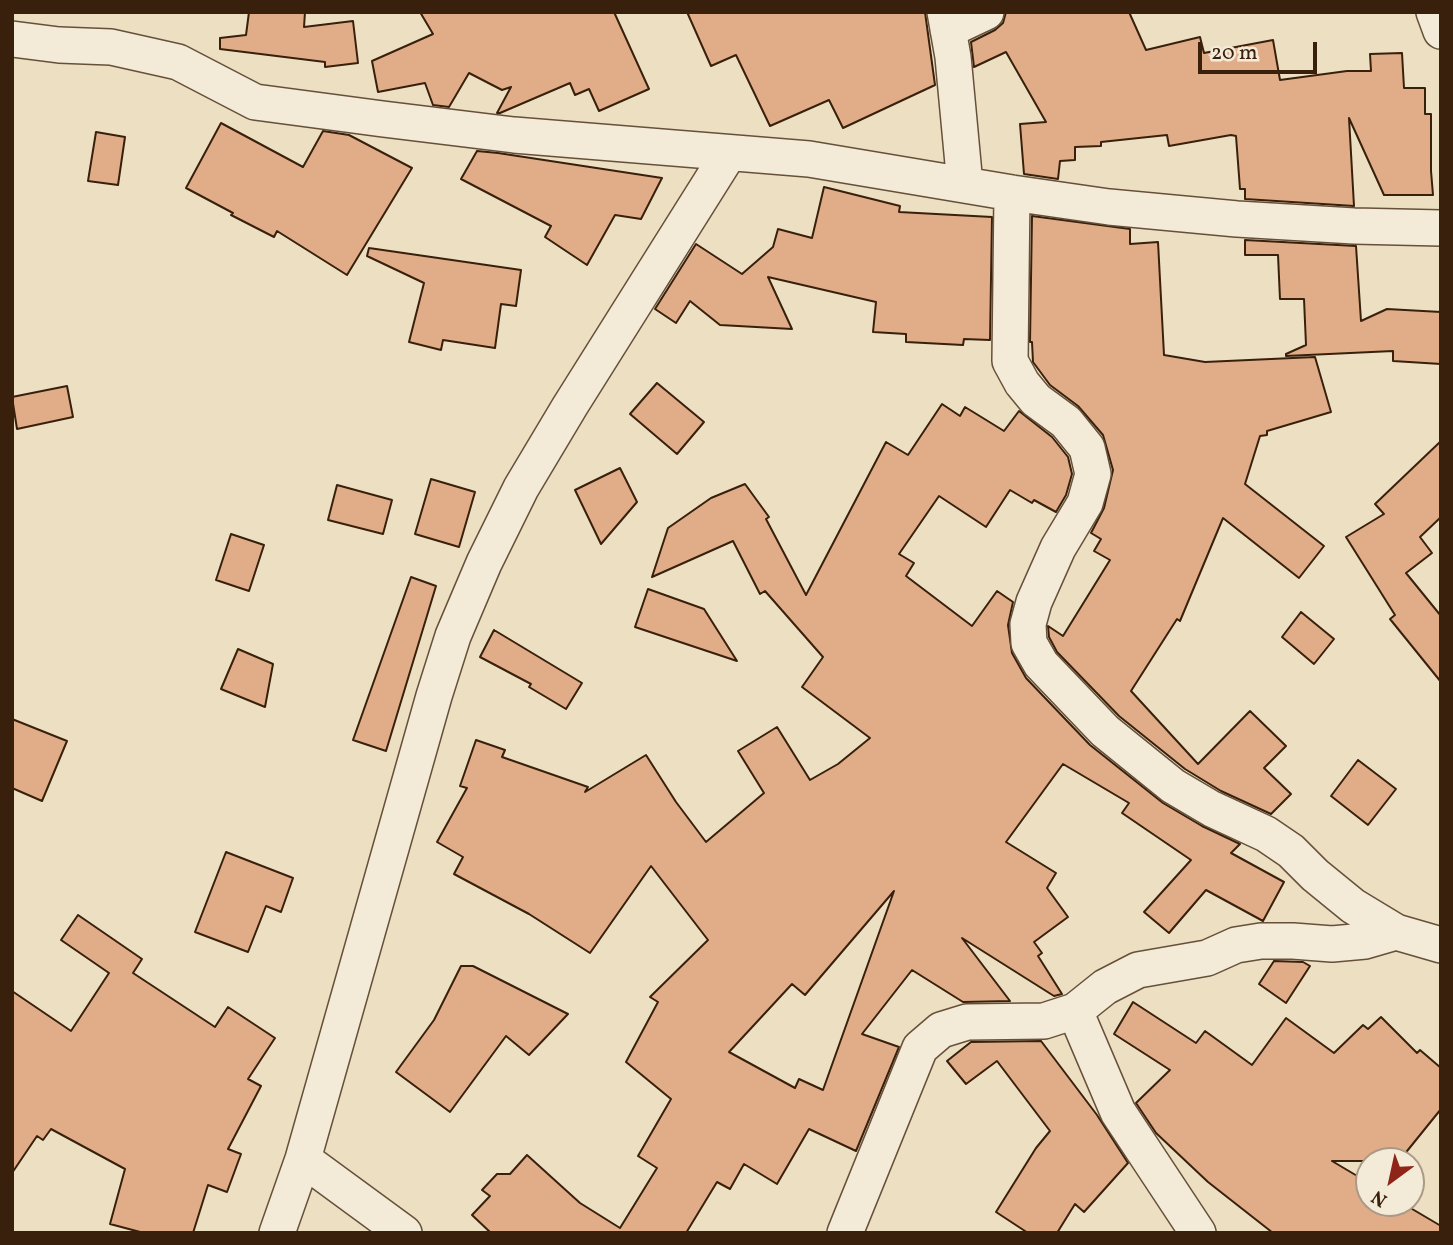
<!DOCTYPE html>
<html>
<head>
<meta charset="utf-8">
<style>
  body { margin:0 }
  #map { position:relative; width:1453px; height:1245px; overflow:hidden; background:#ecdfc2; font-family:Vollkorn,serif }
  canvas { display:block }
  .frame { position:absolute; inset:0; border:14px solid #39200c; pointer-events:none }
  .north { position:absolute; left:1355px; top:1147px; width:70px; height:70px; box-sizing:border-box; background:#f3ead7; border:2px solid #a99986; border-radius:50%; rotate:213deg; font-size:19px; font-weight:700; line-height:28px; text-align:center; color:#39200c }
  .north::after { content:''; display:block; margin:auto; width:24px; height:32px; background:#8f2418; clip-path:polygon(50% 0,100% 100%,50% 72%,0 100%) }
  .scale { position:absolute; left:1198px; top:42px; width:119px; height:32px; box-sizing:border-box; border:4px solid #39200c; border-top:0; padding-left:9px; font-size:21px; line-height:24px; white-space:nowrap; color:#39200c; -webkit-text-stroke:5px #f3ead7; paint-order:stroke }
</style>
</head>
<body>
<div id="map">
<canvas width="1453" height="1245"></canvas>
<div class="frame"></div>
<div class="north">N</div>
<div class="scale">20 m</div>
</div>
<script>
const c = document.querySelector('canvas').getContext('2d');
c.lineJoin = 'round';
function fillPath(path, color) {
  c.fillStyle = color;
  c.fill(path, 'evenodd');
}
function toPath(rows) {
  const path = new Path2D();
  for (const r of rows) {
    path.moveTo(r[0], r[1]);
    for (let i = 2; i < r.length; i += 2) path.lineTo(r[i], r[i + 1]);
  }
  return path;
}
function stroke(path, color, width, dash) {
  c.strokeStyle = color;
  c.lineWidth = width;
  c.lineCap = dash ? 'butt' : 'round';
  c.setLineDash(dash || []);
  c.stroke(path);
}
const building = toPath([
  [249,12,305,12,304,27,353,21,358,63,325,67,325,62,220,49,220,38,246,35,249,12],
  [420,12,614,12,649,89,599,111,589,89,575,95,570,83,500,113,497,113,511,87,502,90,469,73,449,107,433,105,425,83,378,92,372,61,433,34,420,12],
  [687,12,925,12,935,85,843,128,829,100,770,126,736,55,711,66,687,12],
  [1006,12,1129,12,1146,50,1200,37,1204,53,1273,40,1280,80,1347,71,1371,71,1370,54,1402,53,1404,88,1425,88,1425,114,1431,114,1431,171,1433,195,1384,195,1349,118,1354,206,1245,199,1245,189,1240,189,1236,136,1231,135,1169,146,1167,135,1101,142,1101,146,1075,147,1075,160,1060,161,1058,179,1024,174,1020,124,1046,122,1006,52,974,67,971,42,995,30,1003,23,1006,12],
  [221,123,303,167,323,131,349,135,412,168,347,275,277,231,274,237,231,215,233,213,186,188,221,123],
  [96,132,125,137,118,185,88,181,96,132],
  [477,151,498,153,662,178,641,219,615,215,587,265,545,237,551,226,461,179,477,151],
  [824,187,900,206,899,212,992,217,990,340,964,339,963,345,906,342,906,334,873,332,876,302,768,277,792,329,720,325,690,301,676,323,655,309,696,244,742,274,773,247,778,229,812,238,824,187],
  [1032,216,1130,229,1130,244,1158,242,1164,355,1205,362,1315,357,1331,412,1267,431,1267,435,1260,436,1245,484,1324,546,1299,578,1223,518,1180,621,1177,619,1131,691,1198,764,1250,711,1286,746,1264,768,1291,794,1271,814,1221,791,1185,769,1119,716,1057,652,1049,637,1048,626,1063,636,1110,560,1094,551,1101,539,1091,533,1104,508,1113,470,1103,435,1078,406,1050,385,1033,362,1032,342,1030,342,1032,216],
  [1245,240,1356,246,1361,321,1387,309,1441,312,1441,364,1393,361,1393,351,1286,356,1286,354,1306,345,1304,299,1280,299,1278,255,1245,255,1245,240],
  [369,248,521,270,516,306,501,304,495,348,443,340,441,350,409,342,424,283,367,256,369,248],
  [657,383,704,422,677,454,630,414,657,383],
  [67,386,73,417,17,429,12,397,67,386],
  [942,404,960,416,965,407,1004,431,1019,411,1052,437,1068,457,1072,474,1066,495,1056,512,1034,500,1032,503,1010,490,986,527,939,496,899,554,914,563,906,576,972,626,997,591,1013,602,1008,625,1012,653,1026,678,1090,745,1163,803,1202,826,1240,844,1231,853,1284,882,1263,921,1206,890,1169,933,1144,912,1191,860,1122,813,1129,803,1063,764,1006,842,1056,873,1047,888,1068,917,1034,942,1042,953,1038,956,1062,994,1054,996,962,938,1010,1001,963,1002,912,970,862,1034,899,1047,856,1151,809,1129,777,1184,744,1164,730,1189,717,1182,686,1233,491,1233,472,1215,490,1196,482,1190,497,1174,510,1174,527,1155,580,1203,620,1228,657,1168,638,1156,671,1099,626,1062,658,1002,650,997,708,940,651,866,590,953,529,914,454,874,463,857,437,842,467,788,460,786,476,740,505,750,502,757,588,787,585,792,646,755,676,802,706,842,764,793,738,751,777,727,810,780,838,764,870,738,802,687,823,657,765,591,760,594,733,541,652,577,668,528,711,498,745,484,769,517,766,519,806,595,886,442,908,455,942,404],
  [894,891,823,1090,799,1079,795,1088,729,1052,792,984,805,995,894,891],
  [1441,441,1441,517,1420,537,1432,553,1406,573,1441,616,1441,682,1390,619,1395,615,1346,537,1384,514,1375,504,1441,441],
  [620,468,637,502,601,544,575,490,620,468],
  [431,479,475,492,459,547,415,534,431,479],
  [337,485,392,500,383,534,328,520,337,485],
  [231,534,264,545,249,591,216,580,231,534],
  [411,577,436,586,386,751,353,740,411,577],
  [648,589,704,609,737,661,635,627,648,589],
  [1301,612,1334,639,1314,664,1282,637,1301,612],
  [494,630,582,683,566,709,529,687,531,684,480,657,494,630],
  [238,649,273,664,265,707,221,689,238,649],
  [12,719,67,741,42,801,12,788,12,719],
  [1358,760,1396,789,1368,825,1331,796,1358,760],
  [226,852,293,878,281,912,266,906,248,952,195,932,226,852],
  [78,915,142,959,133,973,215,1027,228,1007,275,1038,248,1079,261,1086,228,1149,241,1154,227,1192,208,1185,193,1233,144,1233,110,1224,125,1169,51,1129,43,1140,37,1136,12,1173,12,991,71,1031,109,973,61,940,78,915],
  [1274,961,1303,962,1310,966,1286,1003,1259,984,1274,961],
  [461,966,473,966,568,1014,529,1055,506,1036,450,1112,396,1072,434,1020,461,966],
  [1133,1002,1196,1043,1205,1031,1252,1065,1286,1018,1334,1053,1363,1025,1368,1029,1381,1017,1417,1053,1420,1050,1441,1068,1441,1109,1399,1161,1332,1161,1369,1183,1369,1203,1402,1203,1441,1226,1441,1233,1273,1233,1208,1182,1156,1133,1136,1103,1170,1070,1114,1034,1133,1002],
  [1041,1041,1097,1115,1128,1163,1084,1212,1075,1204,1057,1233,1028,1233,996,1212,1036,1148,1050,1131,997,1061,966,1084,947,1061,971,1042,1041,1041]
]);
fillPath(building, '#e1ad88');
stroke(building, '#39200c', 2);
const minor = toPath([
  [945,12,953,57,965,185],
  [1434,12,1441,31],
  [948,30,986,12],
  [12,39,59,45,111,47,178,62,255,102,383,119,514,135,809,159,1012,193,1109,207,1237,219,1354,226,1441,228],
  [1012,193,1010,361,1022,383,1036,400,1066,422,1087,448,1093,474,1085,503,1058,548,1034,602,1028,624,1029,643,1041,664,1105,731,1173,786,1212,809,1266,834,1291,851,1315,875,1353,906,1396,932,1441,945],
  [1075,1011,1118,1112,1198,1233],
  [303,1159,404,1233],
  [277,1233,303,1159,434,696,453,636,484,563,521,488,570,406,729,153],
  [845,1233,920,1048,941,1030,967,1022,1044,1021,1075,1011,1105,987,1138,970,1207,958,1236,945,1261,941,1293,941,1332,944,1365,941,1396,932]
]);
stroke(minor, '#66503a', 38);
stroke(minor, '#f3ead7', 35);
</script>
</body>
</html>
